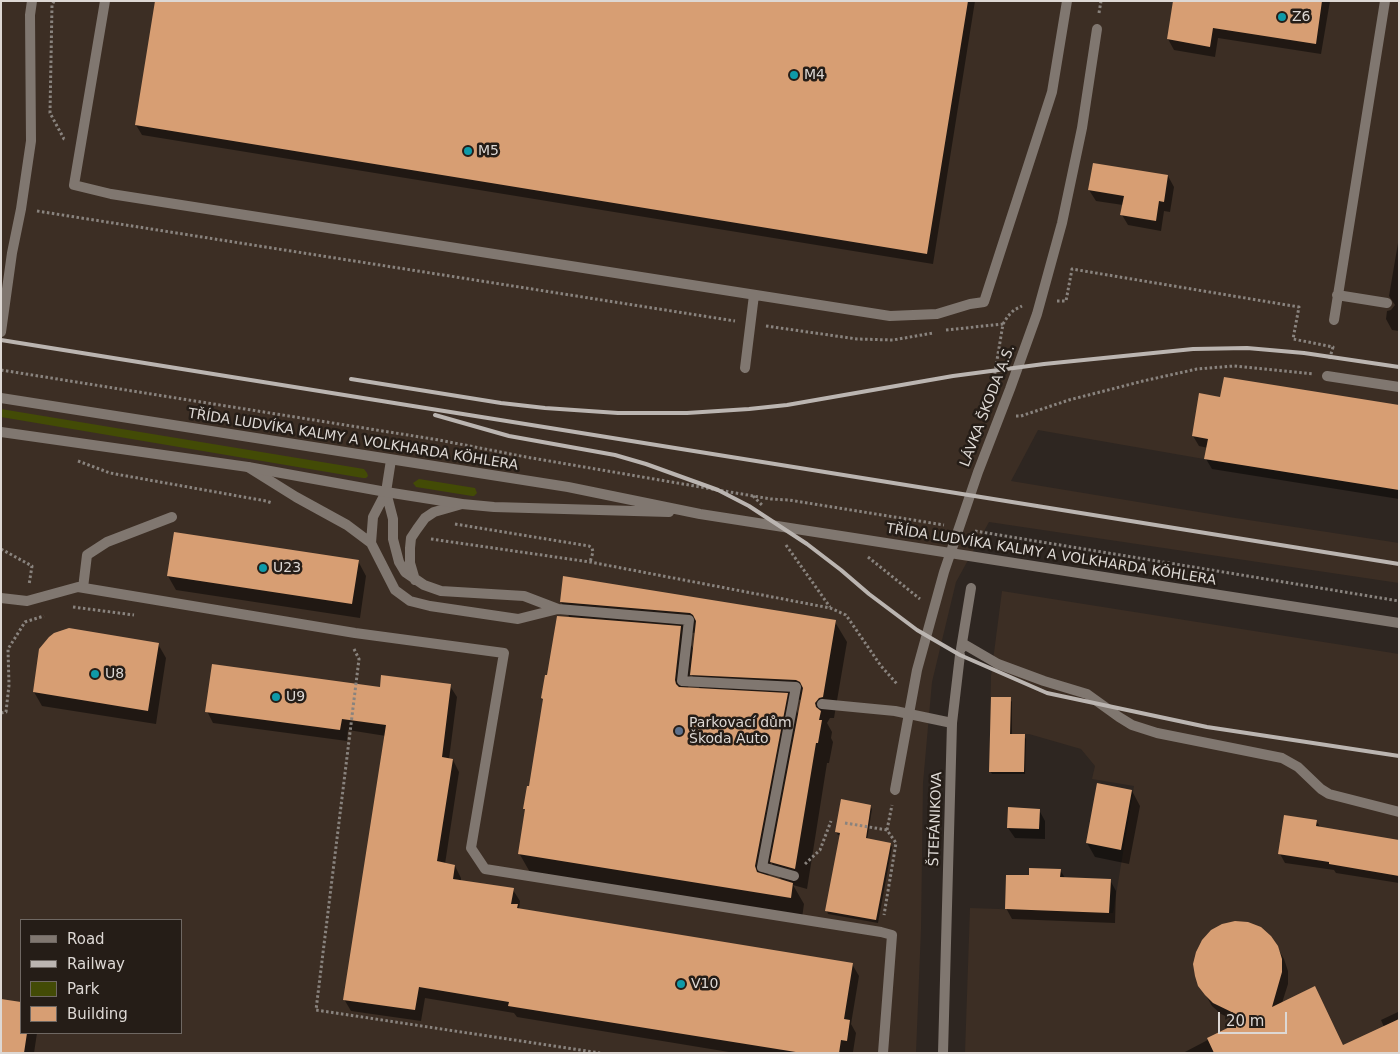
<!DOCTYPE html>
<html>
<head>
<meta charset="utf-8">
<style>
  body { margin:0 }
  #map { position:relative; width:1400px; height:1054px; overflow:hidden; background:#2e2621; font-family:"DejaVu Sans",sans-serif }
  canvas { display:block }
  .frame { position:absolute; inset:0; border:2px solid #ddd8d4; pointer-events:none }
  .legend { position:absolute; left:20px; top:919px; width:162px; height:115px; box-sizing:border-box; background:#251d17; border:1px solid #6f6863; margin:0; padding:6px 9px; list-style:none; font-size:15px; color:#ddd8d4 }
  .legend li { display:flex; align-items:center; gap:10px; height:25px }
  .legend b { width:25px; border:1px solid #6f6863 }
  .scale { position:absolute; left:1218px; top:1012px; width:69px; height:22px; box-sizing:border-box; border:2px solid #ddd8d4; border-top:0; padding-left:6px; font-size:15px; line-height:18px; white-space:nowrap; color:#ddd8d4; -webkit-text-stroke:4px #251d17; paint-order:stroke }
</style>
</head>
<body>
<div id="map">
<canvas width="1400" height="1054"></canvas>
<div class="frame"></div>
<ul class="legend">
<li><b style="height:6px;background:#807770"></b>Road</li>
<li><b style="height:6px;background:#bbb5b1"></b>Railway</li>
<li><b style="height:14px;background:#434b06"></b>Park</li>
<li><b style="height:14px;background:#d79e73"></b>Building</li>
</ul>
<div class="scale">20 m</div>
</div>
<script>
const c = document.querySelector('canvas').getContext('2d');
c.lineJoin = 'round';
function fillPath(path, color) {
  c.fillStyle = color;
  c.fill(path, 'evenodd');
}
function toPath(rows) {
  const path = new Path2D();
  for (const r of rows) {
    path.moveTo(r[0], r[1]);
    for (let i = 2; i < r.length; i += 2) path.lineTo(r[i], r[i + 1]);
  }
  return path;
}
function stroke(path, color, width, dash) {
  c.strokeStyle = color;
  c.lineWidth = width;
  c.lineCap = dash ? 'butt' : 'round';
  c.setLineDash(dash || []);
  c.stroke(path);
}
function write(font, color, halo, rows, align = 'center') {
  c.font = font + ' "DejaVu Sans",sans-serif';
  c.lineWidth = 5;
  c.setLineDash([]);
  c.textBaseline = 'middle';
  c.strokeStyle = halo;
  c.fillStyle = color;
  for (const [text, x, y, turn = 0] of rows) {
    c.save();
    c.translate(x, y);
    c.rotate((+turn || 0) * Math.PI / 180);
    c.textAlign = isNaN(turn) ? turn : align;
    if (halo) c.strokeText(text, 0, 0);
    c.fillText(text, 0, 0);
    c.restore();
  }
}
fillPath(toPath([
  [1,1,1399,1,1399,490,1204,459,1038,430,1011,481,1229,517,1399,543,1399,583,989,522,956,582,932,682,923,783,921,929,916,1053,1,1053],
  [21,920,181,920,181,1033,21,1033],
  [1002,591,1399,654,1399,1053,965,1053,970,908,1113,913,1134,786,1092,779,1095,766,1081,749,1029,734,990,734,991,676]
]), '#3c2e24');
fillPath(toPath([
  [1,409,364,469,367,473,368,476,366,478,363,478,1,417],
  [419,479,475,488,477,493,474,496,472,496,416,487,413,483]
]), '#434b06');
fillPath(toPath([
  [157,1,975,1,933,264,142,135,136,125],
  [1248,1,1330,1,1321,54,1218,38,1215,57,1174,50,1168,39],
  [1168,176,1174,187,1170,212,1164,211,1161,231,1128,225,1122,215,1123,205,1096,201,1089,190],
  [1399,237,1399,331,1392,330,1386,319,1387,311,1391,310,1395,305,1389,296],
  [1221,398,1399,406,1399,499,1212,469,1206,459,1208,448,1199,446,1193,436],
  [358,561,366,576,360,618,176,590,168,576],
  [561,602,835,622,847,642,834,718,830,718,827,723,832,732,831,738,833,742,829,763,827,763,807,889,793,885,804,904,802,918,531,874,519,853,526,811,525,808,530,787,544,701,542,698,548,677,570,618],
  [683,632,696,633,694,650],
  [690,672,700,689,688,689],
  [790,699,802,700,799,715],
  [771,862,782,881,768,877],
  [158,644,166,658,156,724,42,706,34,692],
  [450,686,457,697,449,759,453,760,459,772,445,864,455,866,461,878,461,881,513,890,520,901,519,909,852,964,859,976,851,1024,856,1033,853,1052,735,1053,517,1017,514,1013,425,998,421,1021,351,1011,344,999,386,736,348,730,347,741,213,723,207,711,381,689],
  [1010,699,1012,702,1012,735,1024,736,1026,739,1025,774,992,774,990,771],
  [1132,791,1140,806,1129,864,1095,857,1087,843],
  [870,806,872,809,867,840,890,844,892,847,878,923,828,914,827,911,841,836,838,835,836,832],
  [1039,810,1045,821,1045,839,1015,838,1008,828],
  [1316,821,1321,828,1399,842,1399,883,1336,873,1334,870,1285,863,1280,854],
  [1060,870,1065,878,1110,880,1116,891,1115,923,1012,919,1006,908,1030,877],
  [1277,947,1284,959,1288,971,1288,984,1282,1003,1344,1047,1384,1027,1381,1020,1398,1012,1399,1053,1183,1053,1240,1023,1221,1014,1212,1006,1200,985],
  [1,1000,21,1004,21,1033,37,1033,34,1053,1,1053]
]), '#0007');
fillPath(toPath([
  [155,1,968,1,927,254,135,125],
  [1173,1,1322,1,1316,44,1213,28,1210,47,1167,39],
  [1093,163,1168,175,1164,202,1159,201,1156,221,1120,215,1124,196,1088,190],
  [1224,377,1399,405,1399,490,1204,459,1208,439,1192,436,1199,393,1220,397],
  [174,532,359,560,352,604,167,576],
  [563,576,836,620,823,697,819,698,815,703,816,707,821,711,819,720,822,720,818,743,816,743,795,869,770,862,803,688,800,682,796,680,690,675,696,621,693,615,690,613,560,602],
  [557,616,681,626,675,680,676,684,679,687,788,693,755,866,757,872,760,873,793,883,791,898,518,854,525,809,523,809,527,786,529,786,543,699,541,698,545,675,547,675],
  [69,628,159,643,148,711,33,692,39,649,49,637,54,633],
  [212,664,380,687,381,675,451,684,442,757,453,759,437,861,455,865,453,879,514,888,511,904,518,904,517,908,853,963,844,1019,850,1020,847,1041,841,1040,839,1053,802,1053,508,1006,509,1002,419,987,415,1010,343,1000,386,725,342,719,340,730,205,712],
  [991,697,1011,697,1010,734,1025,734,1024,772,989,772],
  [1097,783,1132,790,1121,850,1086,843],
  [841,799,871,805,866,838,891,843,876,920,825,911,840,833,835,832],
  [1008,807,1040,809,1039,829,1007,828],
  [1284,815,1317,820,1316,826,1399,840,1399,876,1329,864,1329,862,1278,854],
  [1029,868,1061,869,1060,877,1111,879,1109,913,1005,909,1006,875,1029,875],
  [1235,921,1248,922,1261,927,1271,936,1278,946,1282,959,1282,972,1272,1007,1315,986,1343,1045,1399,1019,1399,1053,1214,1053,1207,1038,1246,1019,1213,1003,1205,995,1198,986,1195,976,1193,964,1196,952,1202,940,1211,930,1222,924],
  [1,999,21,1002,21,1033,27,1033,24,1053,1,1053]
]), '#d79e73');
stroke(toPath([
  [54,1,52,5,50,113,64,139,66,140],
  [1099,13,1101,1],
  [37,211,735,321],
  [1057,301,1066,301,1072,269,1299,307,1293,339,1333,347,1329,361],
  [1003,324,1008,316,1014,310,1022,306],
  [766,326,857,339,893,340,933,333],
  [946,330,1003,324,993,384],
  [1,370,439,440,526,457,718,490,771,499,789,500,944,525],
  [1016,416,1021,416,1069,400,1143,381,1197,369,1234,366,1313,374],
  [78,461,110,473,266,501,272,503],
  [753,496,763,506],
  [455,524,589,546,592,548,593,552,590,562],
  [975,531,1399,601],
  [431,539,590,562,830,608,846,615,881,666,897,684],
  [786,545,830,607],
  [1,549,32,566,29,585],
  [868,557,920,599],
  [73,607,134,615],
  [354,649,359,659,316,1010,600,1053],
  [1,713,6,712,9,685,8,649,25,622,44,616],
  [845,823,887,830,896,843,884,915],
  [887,830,892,805],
  [805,864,820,850,831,821]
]), '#89837e', 3, [2.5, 2.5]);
stroke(toPath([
  [105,1,74,185,111,194,890,316,937,314,970,304,984,302,1052,92,1067,1],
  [1337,295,1387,303],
  [1334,320,1385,1],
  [1,332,12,253,21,209,31,141,30,15,32,1],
  [745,368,754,295],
  [1327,376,1399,387],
  [248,467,296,497,347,525,371,543,395,590,410,601,430,606,518,619,558,609],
  [386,492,393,519,393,539,399,562,405,572,424,585,441,591,524,596,558,609,689,620,682,681,796,687,762,867,794,876],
  [371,543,373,517,386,492,391,460],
  [415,580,410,563,410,548,411,538,417,529,425,518,434,512,462,504],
  [83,588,87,555,107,542,172,517],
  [1,598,27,601,78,587,355,633,504,653,471,848,485,869,881,932,892,935,883,1053],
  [962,643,998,664,1044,681,1087,694,1119,717,1132,725,1157,733,1282,758,1298,767,1321,789,1329,794,1399,812],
  [961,649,971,588],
  [822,704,895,711,952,723]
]), '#807770', 10);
stroke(toPath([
  [895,790,917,670,944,572,978,472,1010,389,1037,314,1062,223,1082,128,1097,29]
]), '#807770', 10);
stroke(toPath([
  [943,1053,952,723,960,655]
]), '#807770', 10);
stroke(toPath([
  [1,398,568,487,700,514,1399,623],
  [1,432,248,467,386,492,462,504,494,507,669,512]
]), '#807770', 10);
stroke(toPath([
  [1,340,1399,564],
  [351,379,501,403,545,408,618,413,687,413,749,409,787,405,953,376,1044,364,1193,349,1247,348,1304,353,1399,367],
  [435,415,509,436,615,455,646,464,718,490,749,506,807,544,841,570,869,594,917,630,960,655,1047,693,1207,727,1399,756]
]), '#bbb5b1', 4);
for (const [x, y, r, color] of [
  [1282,17,5,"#0f9aa8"],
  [794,75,5,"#0f9aa8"],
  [468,151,5,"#0f9aa8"],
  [263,568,5,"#0f9aa8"],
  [95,674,5,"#0f9aa8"],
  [276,697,5,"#0f9aa8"],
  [679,731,5,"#5c6f8a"],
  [681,984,5,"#0f9aa8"]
]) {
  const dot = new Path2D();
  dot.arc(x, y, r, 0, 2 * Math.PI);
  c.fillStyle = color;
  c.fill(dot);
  stroke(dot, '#251d17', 2);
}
write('14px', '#ddd8d4', '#251d17', [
  ["Z6",1292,17],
  ["M4",804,75],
  ["M5",478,151],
  ["U23",273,568],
  ["U8",105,674],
  ["U9",286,697],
  ["Parkovací dům",689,723],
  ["Škoda Auto",689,739],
  ["V10",691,984]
], 'left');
write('14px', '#ddd8d4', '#251d17', [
  ["LÁVKA ŠKODA A.S.",988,406,-69],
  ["TŘÍDA LUDVÍKA KALMY A VOLKHARDA KÖHLERA",353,440,9],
  ["TŘÍDA LUDVÍKA KALMY A VOLKHARDA KÖHLERA",1051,555,9],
  ["ŠTEFÁNIKOVA",936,819,-88]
]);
</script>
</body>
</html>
